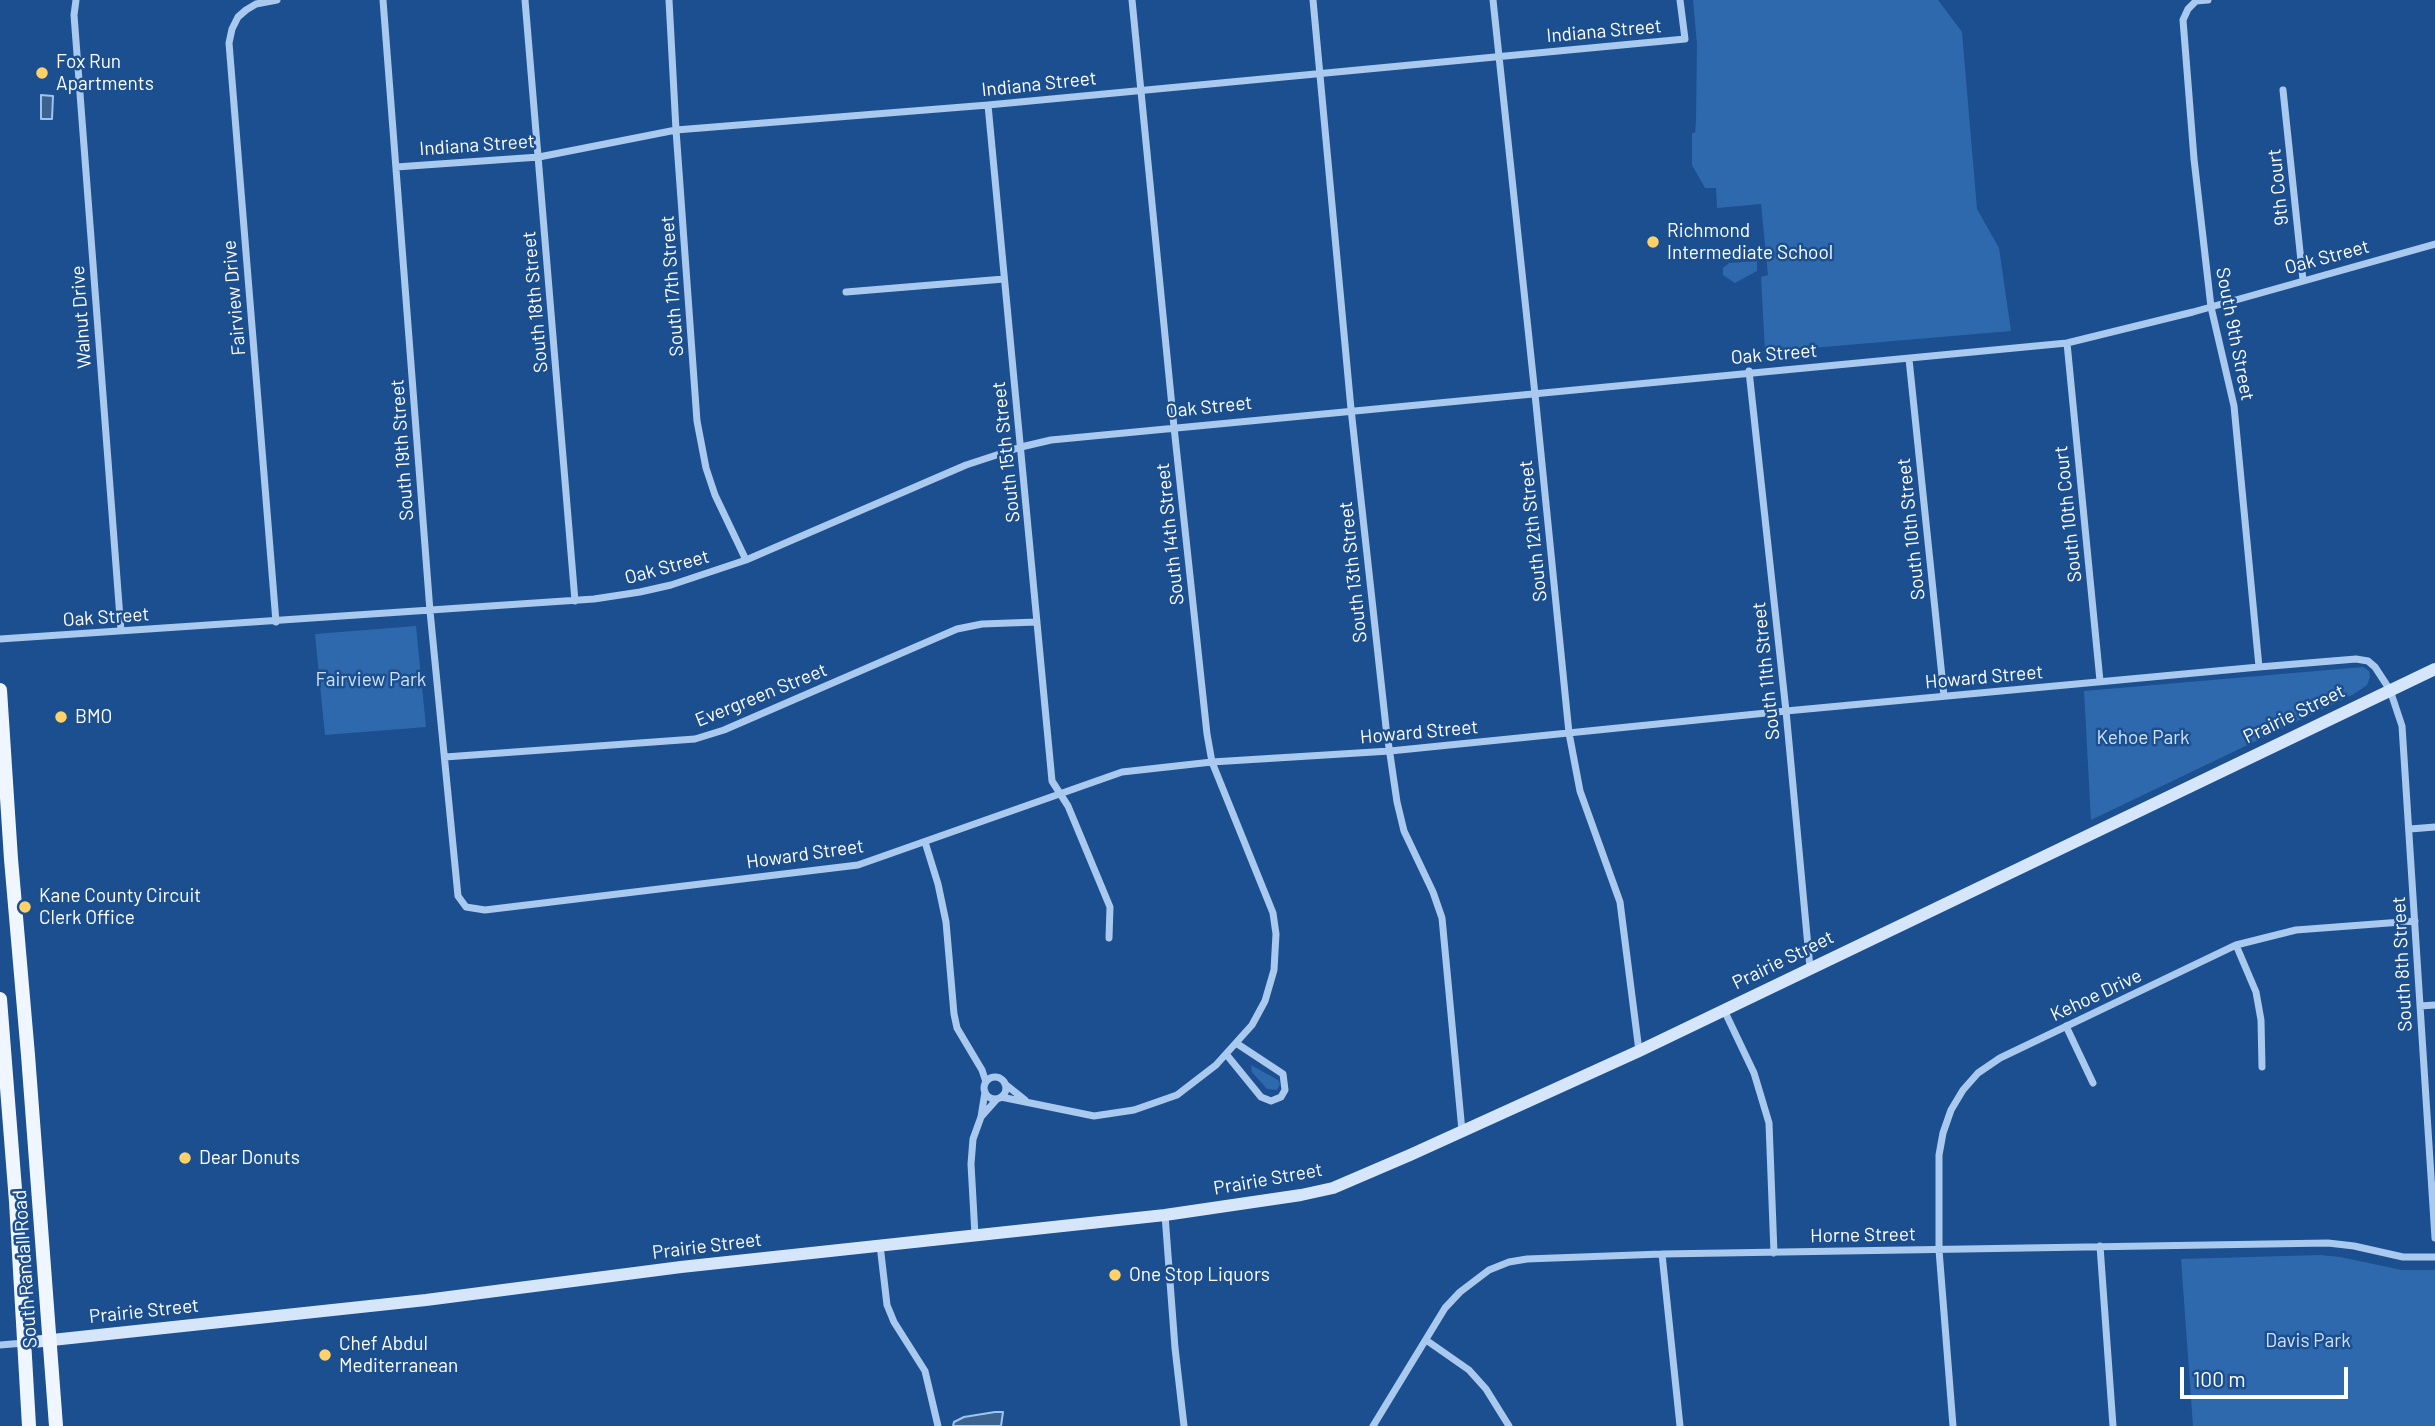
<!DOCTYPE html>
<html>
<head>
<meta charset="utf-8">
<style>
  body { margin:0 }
  #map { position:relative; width:2435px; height:1426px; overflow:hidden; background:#1b4f8f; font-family:Barlow,sans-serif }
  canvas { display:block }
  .scale { position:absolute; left:2180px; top:1367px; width:168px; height:32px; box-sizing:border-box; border:4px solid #fff; border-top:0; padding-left:9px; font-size:21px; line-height:24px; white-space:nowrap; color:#fff; -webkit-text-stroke:5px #1b4f8f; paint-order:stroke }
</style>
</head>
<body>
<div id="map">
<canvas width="2435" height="1426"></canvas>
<div class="scale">100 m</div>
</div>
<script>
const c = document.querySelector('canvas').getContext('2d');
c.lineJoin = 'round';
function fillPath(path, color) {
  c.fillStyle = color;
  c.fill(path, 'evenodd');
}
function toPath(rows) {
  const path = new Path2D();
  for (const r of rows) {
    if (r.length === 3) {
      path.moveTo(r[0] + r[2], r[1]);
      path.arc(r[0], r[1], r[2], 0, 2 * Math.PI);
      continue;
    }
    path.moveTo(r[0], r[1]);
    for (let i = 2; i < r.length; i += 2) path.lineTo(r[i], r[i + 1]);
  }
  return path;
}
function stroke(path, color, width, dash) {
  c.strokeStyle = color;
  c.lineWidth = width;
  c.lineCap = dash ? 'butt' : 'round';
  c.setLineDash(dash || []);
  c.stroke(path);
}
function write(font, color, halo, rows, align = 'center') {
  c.font = font + ' Barlow,sans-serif';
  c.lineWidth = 5;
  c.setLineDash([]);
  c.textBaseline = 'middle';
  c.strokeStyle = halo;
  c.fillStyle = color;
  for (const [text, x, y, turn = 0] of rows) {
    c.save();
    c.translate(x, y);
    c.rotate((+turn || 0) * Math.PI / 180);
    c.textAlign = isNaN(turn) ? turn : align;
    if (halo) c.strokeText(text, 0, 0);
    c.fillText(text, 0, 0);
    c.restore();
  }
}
fillPath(toPath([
  [1693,0,1938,0,1962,32,1977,209,1999,248,2011,331,1765,352,1761,277,1768,275,1761,204,1717,208,1716,188,1705,188,1692,165,1692,133,1695,133,1696,121,1697,44],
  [1757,261,1757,271,1735,283,1723,275,1723,268,1729,263],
  [416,626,426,727,325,735,315,634],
  [2363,667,2369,671,2370,677,2367,685,2354,694,2091,820,2084,691],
  [1251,1065,1278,1080,1280,1084,1277,1090,1267,1089,1252,1072],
  [2320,1255,2340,1257,2402,1270,2435,1270,2435,1426,2193,1426,2181,1259]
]), '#2e69ad');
const water = toPath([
  [41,95,53,96,52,119,41,119,41,95],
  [995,1412,1003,1412,1001,1426,953,1426,954,1422,964,1417,995,1412]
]);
fillPath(water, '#3c6290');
stroke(water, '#9cc4f0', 2);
stroke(toPath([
  [76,0,74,15,121,631],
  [383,0,430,611,458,896,466,907,485,910,858,865,1122,772,1212,762,1390,751,1786,711,2259,667,2356,659,2368,661,2375,667,2390,690,2402,726,2435,1238],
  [525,0,575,601],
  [669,0,676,130,697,421,706,468,715,495,746,560],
  [1313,0,1351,409,1386,727,1397,802,1404,831,1433,892,1442,918,1462,1131],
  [1493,0,1536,404,1569,733,1580,791,1620,902,1639,1051],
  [2208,0,2196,1,2188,9,2183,20,2194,159,2211,307,2234,406,2259,667],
  [2283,90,2303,280],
  [988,105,1052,781,1068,806,1110,907,1109,938],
  [396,167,539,157,676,130,988,105,1685,39,1680,0],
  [846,292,1004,279],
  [2067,343,2100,681],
  [1909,359,1944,696],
  [1749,371,1786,711,1810,968],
  [276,622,229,43,232,29,238,17,246,10,256,4,277,0],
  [0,639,594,599,640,592,671,585,746,560,966,465,1021,447,1051,440,2067,343,2193,312,2435,244],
  [445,757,695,739,724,730,957,629,982,624,1037,622],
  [2410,829,2435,827],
  [925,842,938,884,946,922,954,1014,957,1028,982,1070,986,1082],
  [2236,945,2256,992,2261,1020,2262,1067],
  [2420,1006,2435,1005],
  [1724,1010,1754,1073,1769,1123,1774,1253],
  [2066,1026,2093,1083],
  [1226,1054,1261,1097,1271,1101,1281,1097,1285,1090,1283,1074,1236,1043],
  [995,1088,11],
  [1005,1084,1025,1100],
  [985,1092,981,1117,997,1099],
  [1001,1097,1094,1116,1134,1110,1177,1095,1216,1065,1252,1025,1265,1001,1274,970,1276,934,1273,913,1212,762,1207,734,1174,427,1132,0],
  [1165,1215,1175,1348,1184,1426],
  [975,1235,971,1164,973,1139,981,1117],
  [880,1245,887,1305,894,1322,925,1371,938,1426],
  [2100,1246,2113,1426],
  [1662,1254,1680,1426],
  [1426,1340,1469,1370,1486,1389,1509,1426],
  [0,1345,24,1343],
  [1373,1426,1445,1308,1460,1292,1489,1270,1509,1262,1527,1259,1662,1254,2328,1243,2354,1246,2403,1257,2435,1257],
  [1953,1426,1939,1250,1939,1155,1943,1133,1951,1110,1963,1090,1978,1073,2000,1058,2236,945,2296,930,2415,921]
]), '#a9c9ee', 7);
stroke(toPath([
  [24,1343,426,1300,681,1267,1165,1215,1301,1195,1333,1188,1410,1155,1639,1051,2435,669]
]), '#d6e6fa', 12);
stroke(toPath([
  [0,690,11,859,28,1055,56,1426],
  [0,999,16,1202,29,1426]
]), '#f0f6ff', 14);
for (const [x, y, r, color] of [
  [42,73,7,"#ffd166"],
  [1653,242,7,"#ffd166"],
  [61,717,7,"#ffd166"],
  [25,907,7,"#ffd166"],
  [185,1158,7,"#ffd166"],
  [1115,1275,7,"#ffd166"],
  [325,1355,7,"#ffd166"]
]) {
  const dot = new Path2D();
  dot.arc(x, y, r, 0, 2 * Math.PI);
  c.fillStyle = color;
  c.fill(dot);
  stroke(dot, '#1b4f8f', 2.5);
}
write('19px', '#fff', '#1b4f8f', [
  ["Indiana Street",1604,31,-5],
  ["Indiana Street",1039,84,-6],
  ["Indiana Street",477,145,-4],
  ["9th Court",2278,187,-96],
  ["Oak Street",2327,257,-15],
  ["South 17th Street",672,286,-94],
  ["Fairview Drive",234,298,-95],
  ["South 18th Street",535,302,-95],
  ["Walnut Drive",81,317,-94],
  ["South 9th Street",2235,334,79],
  ["Oak Street",1774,354,-5],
  ["Oak Street",1209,407,-6],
  ["South 19th Street",402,450,-94],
  ["South 15th Street",1006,452,-96],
  ["South 10th Court",2068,514,-96],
  ["South 10th Street",1911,529,-96],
  ["South 12th Street",1533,531,-96],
  ["South 14th Street",1170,534,-96],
  ["Oak Street",667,567,-15],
  ["South 13th Street",1353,572,-96],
  ["Oak Street",106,617,-4],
  ["South 11th Street",1766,671,-96],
  ["Howard Street",1984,677,-5],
  ["Evergreen Street",761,695,-22],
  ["Prairie Street",2294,714,-26],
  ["Howard Street",1419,732,-5],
  ["Howard Street",805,854,-8],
  ["Prairie Street",1783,960,-26],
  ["South 8th Street",2402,964,-93],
  ["Kehoe Drive",2096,995,-25],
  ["Prairie Street",1268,1179,-10],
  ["Horne Street",1863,1235,-1],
  ["Prairie Street",707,1246,-7],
  ["South Randall Road",25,1269,-94],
  ["Prairie Street",144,1311,-6]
]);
write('19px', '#fff', '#1b4f8f', [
  ["Fox Run",56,62],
  ["Apartments",56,84],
  ["Richmond",1667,231],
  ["Intermediate School",1667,253],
  ["BMO",75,717],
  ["Kane County Circuit",39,896],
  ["Clerk Office",39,918],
  ["Dear Donuts",199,1158],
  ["One Stop Liquors",1129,1275],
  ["Chef Abdul",339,1344],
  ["Mediterranean",339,1366]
], 'left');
write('19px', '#cfe3fa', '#1b4f8f', [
  ["Fairview Park",371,680],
  ["Kehoe Park",2143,738],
  ["Davis Park",2308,1341]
]);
</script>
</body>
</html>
